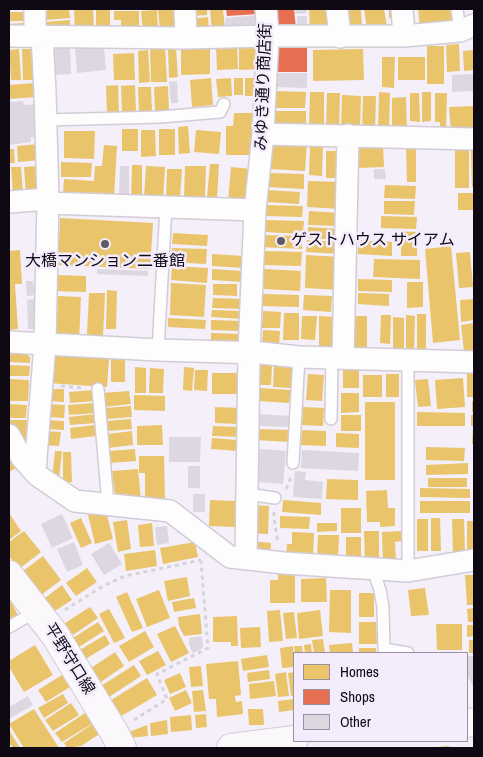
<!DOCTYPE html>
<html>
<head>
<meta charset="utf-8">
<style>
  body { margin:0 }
  #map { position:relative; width:483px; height:757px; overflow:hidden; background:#f4eff9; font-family:"Archivo Narrow",sans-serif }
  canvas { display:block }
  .frame { position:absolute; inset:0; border:10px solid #0e0913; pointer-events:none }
  .legend { position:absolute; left:293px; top:652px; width:175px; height:90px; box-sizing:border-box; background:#f4ebfd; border:1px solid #98919f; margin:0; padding:6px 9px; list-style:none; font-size:15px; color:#0e0913 }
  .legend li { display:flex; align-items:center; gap:10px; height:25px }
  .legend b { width:25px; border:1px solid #98919f }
</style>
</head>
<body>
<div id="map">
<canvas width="483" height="757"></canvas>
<div class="frame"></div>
<ul class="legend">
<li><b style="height:14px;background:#e9c46a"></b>Homes</li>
<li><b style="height:14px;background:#e76f51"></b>Shops</li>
<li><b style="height:14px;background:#dcd7e1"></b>Other</li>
</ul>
</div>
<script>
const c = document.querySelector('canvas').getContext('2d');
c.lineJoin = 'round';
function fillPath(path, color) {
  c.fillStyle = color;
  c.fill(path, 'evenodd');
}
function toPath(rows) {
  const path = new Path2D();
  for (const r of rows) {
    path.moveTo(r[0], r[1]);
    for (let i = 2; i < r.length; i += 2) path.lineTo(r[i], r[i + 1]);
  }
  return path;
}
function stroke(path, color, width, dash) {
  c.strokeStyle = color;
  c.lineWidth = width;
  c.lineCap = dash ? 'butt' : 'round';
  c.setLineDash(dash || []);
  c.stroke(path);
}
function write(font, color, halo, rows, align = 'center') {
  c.font = font + ' "Archivo Narrow","Noto Sans JP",sans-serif';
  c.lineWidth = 5;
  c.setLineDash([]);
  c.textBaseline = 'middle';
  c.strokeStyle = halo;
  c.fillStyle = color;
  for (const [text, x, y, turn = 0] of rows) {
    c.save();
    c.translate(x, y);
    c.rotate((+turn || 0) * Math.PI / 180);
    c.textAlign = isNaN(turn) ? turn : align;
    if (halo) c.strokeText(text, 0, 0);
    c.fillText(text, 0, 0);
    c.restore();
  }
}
fillPath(toPath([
  [44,9,69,9,70,18,45,20],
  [74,9,93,9,94,30,75,31],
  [96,9,110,9,110,30,96,30],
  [158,9,173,9,175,30,160,31],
  [190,9,207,9,207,15,190,16],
  [210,9,223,9,225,30,212,31],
  [309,9,332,9,333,28,310,30],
  [346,9,361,9,362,30,348,31],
  [364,9,384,9,387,27,367,29],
  [389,9,400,9,401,18,389,18],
  [418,9,451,9,453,24,420,27],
  [157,10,158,32,143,33,141,11],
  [114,11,139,11,139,32,121,32,121,20,114,20],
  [9,12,25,12,26,21,9,21],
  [208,17,209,34,191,31,190,19],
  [70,20,70,30,45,32,44,22],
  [25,23,25,29,9,34,9,24],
  [459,44,460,71,447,72,446,45],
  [239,45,258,45,259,69,239,70],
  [216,46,237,46,238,69,217,70],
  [427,46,444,46,444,84,427,84],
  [150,47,165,47,167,82,151,82],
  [176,48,178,77,169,78,168,49],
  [181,48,210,48,210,74,181,75],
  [19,49,21,80,11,80,9,50],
  [22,49,33,49,35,80,23,80],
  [363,49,364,80,313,81,313,50],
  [148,50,150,82,139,83,138,51],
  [474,50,474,70,464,71,463,51],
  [134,53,135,80,114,80,113,54],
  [382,57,395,57,394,88,382,87],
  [398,57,425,57,425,80,398,80],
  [211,78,213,105,192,107,190,80],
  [231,78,232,96,218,97,216,79],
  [234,78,243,78,243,95,234,95],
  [245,78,255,78,255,96,245,96],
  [35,83,36,97,9,99,9,85],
  [118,85,119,112,107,113,106,86],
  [135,85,136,112,122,113,121,86],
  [168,86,169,110,155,111,154,87],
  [138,87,151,87,152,111,139,112],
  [274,91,306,92,305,108,274,108],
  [310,92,324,92,324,129,309,129],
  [379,92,390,93,389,131,378,131],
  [422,92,431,92,431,121,422,122],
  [327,93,340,93,339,129,326,129],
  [410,93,419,93,420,122,410,121],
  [435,93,447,93,446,131,440,130,440,122,435,122],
  [342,95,361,96,360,130,341,129],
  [363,96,376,96,375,130,362,130],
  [406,97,407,130,392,130,392,98],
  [474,106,474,131,451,132,449,107],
  [274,111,306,111,306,125,273,125],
  [234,113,252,113,251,155,226,155,226,126,233,126],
  [188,126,190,153,179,154,178,127],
  [122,129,138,129,138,151,122,151],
  [159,129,175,129,175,155,159,155],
  [141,130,155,130,156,156,141,157],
  [196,130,221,132,219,154,194,152],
  [64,131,95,131,94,159,64,158],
  [271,141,307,143,305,171,270,169],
  [40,144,41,160,18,162,17,146],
  [383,144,384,167,358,168,357,145],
  [104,145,117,146,114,197,63,194,64,179,94,181,95,166,102,166],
  [310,146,323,146,322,176,309,175],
  [406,147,416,147,416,182,407,182],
  [9,149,14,149,15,163,9,163],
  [469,149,469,188,455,188,455,150],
  [326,151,340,151,340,178,326,178],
  [471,151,474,151,474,187,472,187],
  [61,162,92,163,91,177,61,177],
  [210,164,219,164,217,199,207,198],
  [132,165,142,165,142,199,131,199],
  [38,166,39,189,26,195,24,167],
  [146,166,165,167,163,199,144,198],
  [185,166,206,166,205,198,184,197],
  [11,167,21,167,23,194,13,195],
  [231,167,250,169,248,203,228,202],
  [167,169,182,169,180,199,166,199],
  [269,173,304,174,304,189,268,187],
  [308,181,342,182,341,209,307,207],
  [385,185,416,186,415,199,384,198],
  [266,190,300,192,299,204,266,202],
  [458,193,474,193,474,210,458,210],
  [384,201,415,201,414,215,384,214],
  [265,205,303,206,302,217,264,216],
  [309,211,341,213,341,226,308,225],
  [381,216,417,217,416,229,381,228],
  [60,218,153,223,150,269,58,265],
  [265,220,304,221,303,234,264,232],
  [308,227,341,229,340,240,307,238],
  [393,231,417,232,417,256,401,256,401,241,393,240],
  [173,233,208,235,207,246,172,244],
  [262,235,302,236,302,249,262,247],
  [307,240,340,242,340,254,306,252],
  [358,240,392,242,392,256,358,254],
  [451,246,460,340,433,343,425,249],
  [172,248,207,249,206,264,171,262],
  [20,250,22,284,15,284,18,329,9,330,9,251],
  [264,251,302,252,301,266,263,265],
  [470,252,473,287,459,288,456,253],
  [212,254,244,256,243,268,212,266],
  [306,255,340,257,338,290,305,288],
  [374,259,420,260,420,279,373,277],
  [172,266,208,268,207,283,171,280],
  [212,269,243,271,242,282,212,280],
  [264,269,301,271,300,291,264,289],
  [57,275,86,276,86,292,56,291],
  [358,279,392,280,392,292,358,291],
  [407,282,423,282,423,307,407,308],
  [171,283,206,285,204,317,170,315],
  [213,284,237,284,237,296,213,295],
  [107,290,117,291,116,329,106,329],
  [89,293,105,293,103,336,87,335],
  [358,293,389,294,389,306,358,304],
  [262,294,299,295,299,307,261,306],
  [304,295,332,296,331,312,303,310],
  [58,296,81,297,79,341,56,340],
  [213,298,244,299,244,309,212,308],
  [474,299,474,320,461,322,460,300],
  [212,310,243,311,243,319,211,317],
  [263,311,281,312,280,328,262,328],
  [284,313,299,313,299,340,283,340],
  [417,314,426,314,426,350,417,350],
  [381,315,391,315,390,344,380,343],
  [406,315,415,316,414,350,406,350],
  [302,316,317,316,315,340,301,339],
  [319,316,337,317,336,347,319,346],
  [355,316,367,316,367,347,354,347],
  [393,317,404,318,404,349,393,349],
  [168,318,206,320,205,329,168,327],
  [211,320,241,321,241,331,211,330],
  [474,323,474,351,464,352,461,325],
  [263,330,280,331,279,346,262,345],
  [211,333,241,334,240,347,211,345],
  [9,352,24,353,30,357,30,363,9,362],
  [54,354,109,358,107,387,48,383],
  [111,359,125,360,125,382,111,382],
  [256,364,272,365,271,385,254,385],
  [9,365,30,366,29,376,9,376],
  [274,365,293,366,291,388,273,387],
  [135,367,146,368,146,393,135,393],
  [184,367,194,368,192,391,183,390],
  [150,368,164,369,163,393,149,393],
  [195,370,208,370,207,391,194,390],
  [343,370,359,370,359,388,343,388],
  [467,371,474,371,474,397,467,397],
  [212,373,239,373,239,394,212,394],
  [308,374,324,375,322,401,306,400],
  [386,374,399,374,399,397,386,397],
  [363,375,382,375,382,397,363,397],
  [463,378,465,407,437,409,435,380],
  [9,379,29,380,28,401,9,401],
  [428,379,431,406,418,407,415,380],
  [259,388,291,390,289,403,258,401],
  [48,389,64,389,64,402,47,401],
  [94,390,95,401,70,403,69,392],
  [129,391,131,404,103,407,102,393],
  [341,393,359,393,359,412,341,413],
  [134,395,165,396,165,411,134,410],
  [472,401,474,401,474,412,472,412],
  [365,402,395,402,395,480,365,480],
  [94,403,95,413,69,415,68,405],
  [9,404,27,405,26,418,9,418],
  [48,404,65,405,64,418,47,417],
  [131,406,132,417,106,419,105,408],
  [215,407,240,408,239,424,215,423],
  [303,407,324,408,323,426,302,425],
  [417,412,465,413,465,426,417,426],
  [95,414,96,423,70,425,69,417],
  [341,415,361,415,361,431,341,431],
  [471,415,474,415,474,426,471,426],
  [131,419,132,429,107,431,106,421],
  [9,420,27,420,26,440,16,440,9,424],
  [46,420,64,421,64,430,45,429],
  [95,425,96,436,71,439,70,428],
  [162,425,163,445,137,445,137,426],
  [213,426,239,427,238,437,212,436],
  [257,429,289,430,289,442,256,440],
  [473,429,474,429,474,444,472,444],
  [302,430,326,431,326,446,301,445],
  [44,431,61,432,59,446,43,445],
  [132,431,133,445,108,448,107,434],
  [336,433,359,434,359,448,336,447],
  [212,438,238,440,238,451,211,449],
  [426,447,465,448,464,461,426,460],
  [135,449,136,461,109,463,109,451],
  [55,451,62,451,59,479,52,479],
  [63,452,71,452,72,482,63,482],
  [139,456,164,456,165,503,145,503,145,473,139,473],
  [9,457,16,468,9,472],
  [468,463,468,474,426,475,426,465],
  [138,469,141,501,128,502,127,494,115,495,112,471],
  [428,478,467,478,467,487,428,487],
  [327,479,358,480,358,500,326,499],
  [420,488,470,489,470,498,420,497],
  [387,490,388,508,395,508,395,526,380,527,380,522,367,522,366,491],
  [210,500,236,501,235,527,209,526],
  [283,500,321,503,321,515,282,512],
  [420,501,470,501,470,513,420,513],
  [252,505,269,506,268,534,251,533],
  [341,508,361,508,361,533,341,533],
  [106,511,113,539,95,544,88,515],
  [9,513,21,531,9,540],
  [280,516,310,517,309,529,280,528],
  [81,518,92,543,81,548,70,523],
  [431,518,440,518,441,551,431,551],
  [417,519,428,519,428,551,417,551],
  [452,519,464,519,465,553,453,553],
  [127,520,131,549,118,552,113,522],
  [467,521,474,521,474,552,467,552],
  [152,523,154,546,140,547,138,525],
  [317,523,337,523,337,531,317,532],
  [24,531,41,552,19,569,9,556,9,542],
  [364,531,379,531,379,560,365,560],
  [403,531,403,541,395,542,396,562,383,562,382,532],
  [292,532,314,533,313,560,286,559,287,544,292,544],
  [318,535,339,535,338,557,317,556],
  [346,537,361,537,361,557,346,557],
  [250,541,271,543,270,557,249,555],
  [195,542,198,557,163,564,160,548],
  [155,550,157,566,126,571,124,554],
  [43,556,61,580,37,598,19,574],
  [87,568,97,582,76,596,66,583],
  [295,572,295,603,270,603,270,580,278,580,278,573],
  [465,575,474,575,474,605,467,605],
  [187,577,190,596,168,601,164,581],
  [326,578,327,602,301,602,301,579],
  [62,585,72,600,50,614,41,601],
  [425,588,429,615,411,616,408,590],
  [159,590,170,618,147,627,136,599],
  [330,590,351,590,351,633,329,632],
  [127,592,143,628,132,632,116,597],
  [359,593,374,593,374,617,359,617],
  [9,598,18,615,9,621],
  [194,598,196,608,174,612,172,602],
  [90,607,98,618,73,635,65,623],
  [474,608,474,622,468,622,467,609],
  [109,609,125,638,114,643,99,614],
  [280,610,283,641,269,642,267,611],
  [320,610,323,636,299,639,297,613],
  [294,612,297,638,286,639,283,613],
  [200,614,202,634,184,636,179,626,178,617],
  [237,616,238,646,231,646,231,642,213,642,213,617],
  [98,622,104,631,79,647,73,638],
  [359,622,376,622,377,644,359,644],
  [436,624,462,624,462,650,437,650],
  [467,625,474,625,474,636,467,637],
  [175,626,189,653,171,662,157,634],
  [260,627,261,647,241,648,240,628],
  [145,631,154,647,129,662,119,646],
  [105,635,110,644,84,660,78,651],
  [323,639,325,653,314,653,312,640],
  [469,640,474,640,474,653,469,653],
  [352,643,353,653,330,653,329,645],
  [311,644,312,653,305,653,304,645],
  [35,645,53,675,24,692,9,667,9,661],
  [293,646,294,667,282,668,280,648],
  [294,646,302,646,303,653,295,653],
  [359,648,376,648,376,653,359,653],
  [158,651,166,665,147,675,139,661],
  [115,652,124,666,98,684,88,670],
  [267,655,269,667,243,671,241,659],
  [238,661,241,695,235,696,236,702,242,701,243,714,217,717,216,699,209,699,206,664],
  [134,665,141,676,109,697,101,686],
  [201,666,203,686,191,687,189,667],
  [269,670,270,679,248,682,247,673],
  [286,672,289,696,278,697,275,674],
  [294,672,294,695,291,696,288,673],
  [180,673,186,687,170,694,164,680],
  [62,675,70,687,46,702,38,690],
  [147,678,157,695,118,718,108,702],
  [274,681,276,696,250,699,249,684],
  [186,690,192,703,175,711,169,698],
  [203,690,206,711,194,712,192,691],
  [63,694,68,703,44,718,38,708],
  [294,699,294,710,279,712,278,701],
  [71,703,79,715,53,731,45,720],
  [34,709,59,748,24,748,9,724],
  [248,709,263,709,264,725,249,725],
  [88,711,95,722,62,742,55,733],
  [206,714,207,727,196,728,195,715],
  [191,715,192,730,171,732,170,717],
  [167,720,168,734,151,736,150,723],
  [94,723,101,733,81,746,67,748,64,743],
  [147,725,148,736,130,738,129,732],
  [9,730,20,748,13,748,9,742],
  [449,746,450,748,437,748,436,747]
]), '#e9c46a');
fillPath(toPath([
  [226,9,258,9,258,14,227,16],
  [274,9,294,9,296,29,276,31],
  [275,48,307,48,307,72,275,72]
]), '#e76f51');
fillPath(toPath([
  [295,9,306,9,307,13,295,14],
  [258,15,259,27,226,30,225,18],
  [297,16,307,16,307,31,297,31],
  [104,46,106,70,77,73,75,48],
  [70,47,71,74,51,75,50,49],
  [274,73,307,73,307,88,274,87],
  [474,74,474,91,452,92,452,75],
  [177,81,178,103,171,103,169,82],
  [23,101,24,105,37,104,40,136,31,137,31,142,9,145,9,102],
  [120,166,129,166,129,196,119,196],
  [374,169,385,169,386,179,374,179],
  [97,269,148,271,148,276,97,274],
  [26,281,33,281,35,295,27,296],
  [34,299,35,329,28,329,27,300],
  [258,414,290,416,290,427,258,426],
  [169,437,201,437,200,462,169,462],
  [260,449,286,451,283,484,257,482],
  [302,450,359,453,358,471,301,468],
  [188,466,200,466,200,488,188,488],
  [295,471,306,472,305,480,323,482,322,499,293,497],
  [193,494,205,494,205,512,193,512],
  [62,514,73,538,52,548,41,524],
  [167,526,169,543,157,545,155,527],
  [74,542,83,565,67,572,57,549],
  [109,543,122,564,104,575,91,554],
  [202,636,203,648,193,653,189,645,189,638],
  [467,656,474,656,474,689,467,674],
  [28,696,33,705,9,719,9,707]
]), '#dcd7e1');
const lane = toPath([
  [457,9,460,31],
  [46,120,160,117,220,112,224,104],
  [158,350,166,207],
  [98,389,108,504],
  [331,419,332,358],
  [293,463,299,357],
  [247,494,275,498],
  [373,569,380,590,383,607,384,649,408,653],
  [408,571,408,360],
  [9,627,37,611]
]);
const street = toPath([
  [185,9,186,38],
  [337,9,340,37],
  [402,9,404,36],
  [9,36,186,38,268,36,404,36,460,31,474,25],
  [35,36,35,9],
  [263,134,474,139],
  [9,202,48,199],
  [48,203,255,210],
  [9,342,158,350,261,353,299,357,474,362],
  [343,358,348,135],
  [9,435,22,458,37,475,75,501,170,511,230,557,284,563,408,571,474,560],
  [35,471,45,344,48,199,45,92,42,35],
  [246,558,249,353,255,210,263,134,268,36,266,9]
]);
const secondary = toPath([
  [9,575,55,635,114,732,122,748],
  [467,723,474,722],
  [231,748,294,740]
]);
stroke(lane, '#d2ccd7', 14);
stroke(street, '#d2ccd7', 24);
stroke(secondary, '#d2ccd7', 30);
stroke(toPath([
  [61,386,85,388],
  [286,489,289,483,291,476],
  [274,512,274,519,278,542],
  [65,610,103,586,125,576,201,560],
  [134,720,167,699,157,674,208,648,201,561]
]), '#d5d4d6', 3, [4, 4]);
stroke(lane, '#fdfdfe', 11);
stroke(street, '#fdfdfe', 21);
stroke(secondary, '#fbf8fc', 28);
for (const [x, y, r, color] of [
  [281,241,5,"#5e5a64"],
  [105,244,5,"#5e5a64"]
]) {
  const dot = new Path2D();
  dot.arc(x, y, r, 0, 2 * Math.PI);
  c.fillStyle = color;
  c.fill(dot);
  stroke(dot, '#f4ebfd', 2);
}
write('16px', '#0e0913', '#f4ebfd', [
  ["みゆき通り商店街",264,87,-88],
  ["平野守口線",69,659,58]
]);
write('16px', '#0e0913', '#f4ebfd', [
  ["ゲストハウス サイアム",291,241],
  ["大橋マンション二番館",105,262,"center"]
], 'left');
</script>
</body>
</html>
